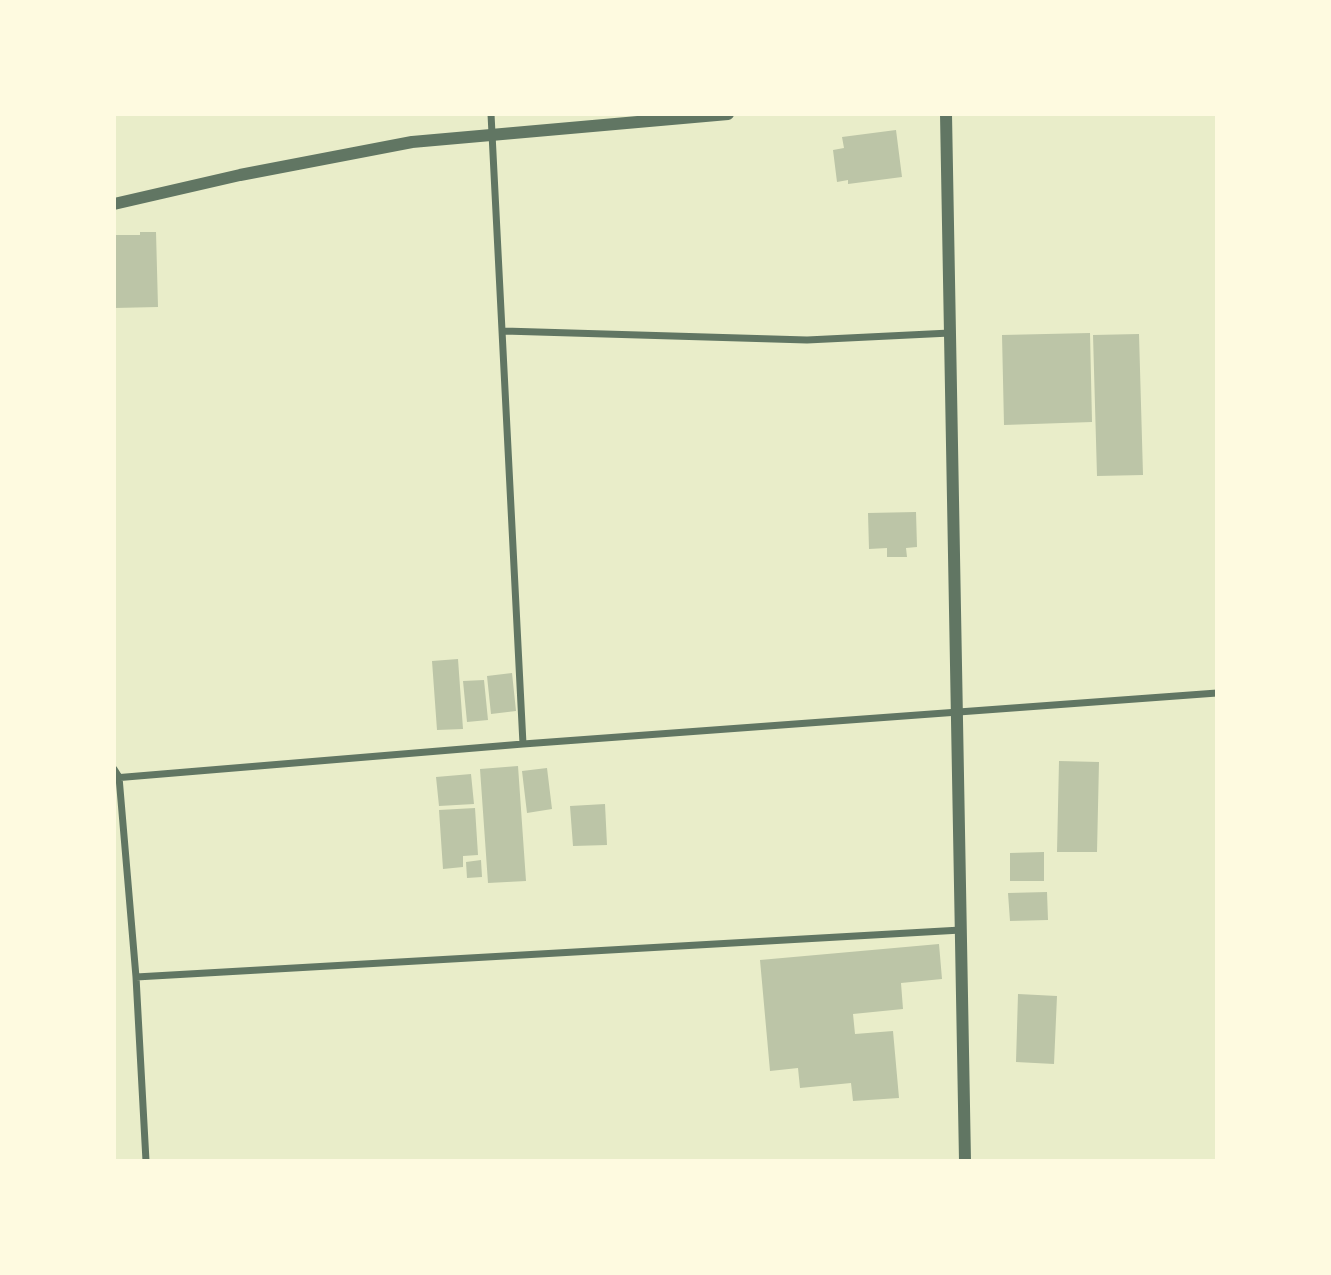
<!DOCTYPE html>
<html>
<head>
<meta charset="utf-8">
<style>
  body { margin:0 }
  #map { position:relative; width:1331px; height:1275px; overflow:hidden; background:#e9edc9; font-family:"Noto Sans",sans-serif }
  canvas { display:block }
  .frame { position:absolute; inset:0; border:116px solid #fefae0; pointer-events:none }
</style>
</head>
<body>
<div id="map">
<canvas width="1331" height="1275"></canvas>
<div class="frame"></div>
</div>
<script>
const c = document.querySelector('canvas').getContext('2d');
c.lineJoin = 'round';
function fillPath(path, color) {
  c.fillStyle = color;
  c.fill(path, 'evenodd');
}
function toPath(rows) {
  const path = new Path2D();
  for (const r of rows) {
    path.moveTo(r[0], r[1]);
    for (let i = 2; i < r.length; i += 2) path.lineTo(r[i], r[i + 1]);
  }
  return path;
}
function stroke(path, color, width, dash) {
  c.strokeStyle = color;
  c.lineWidth = width;
  c.lineCap = dash ? 'butt' : 'round';
  c.setLineDash(dash || []);
  c.stroke(path);
}
fillPath(toPath([
  [896,130,902,177,848,184,848,180,837,182,833,150,844,148,842,137],
  [140,232,156,232,158,307,114,308,115,235,140,235],
  [1090,333,1092,422,1004,425,1002,335],
  [1139,334,1143,475,1097,476,1093,335],
  [916,512,917,547,906,548,907,557,887,557,887,548,869,549,868,513],
  [458,659,463,729,437,730,432,661],
  [512,673,516,711,491,714,487,676],
  [484,680,488,720,467,722,463,681],
  [1059,761,1099,762,1097,852,1057,852],
  [518,766,526,881,488,883,480,769],
  [547,768,552,809,527,813,522,771],
  [471,774,474,804,439,806,436,777],
  [605,804,607,845,573,846,570,806],
  [475,808,478,855,463,856,463,867,443,869,439,810],
  [1044,852,1044,881,1010,881,1010,853],
  [481,860,482,877,467,878,466,862],
  [1047,892,1048,920,1010,921,1008,893],
  [939,944,942,979,901,983,903,1009,853,1014,855,1034,893,1031,899,1098,853,1101,851,1083,800,1088,798,1068,770,1071,760,960],
  [1018,994,1057,996,1054,1064,1016,1062]
]), '#bcc5a7');
stroke(toPath([
  [491,114,523,744],
  [504,331,807,340,950,333],
  [114,769,119,777,136,977,146,1161],
  [114,778,523,744,1217,693],
  [136,977,961,930]
]), '#617663', 7);
stroke(toPath([
  [946,114,965,1161],
  [114,204,240,175,412,142,728,114]
]), '#617663', 12);
</script>
</body>
</html>
